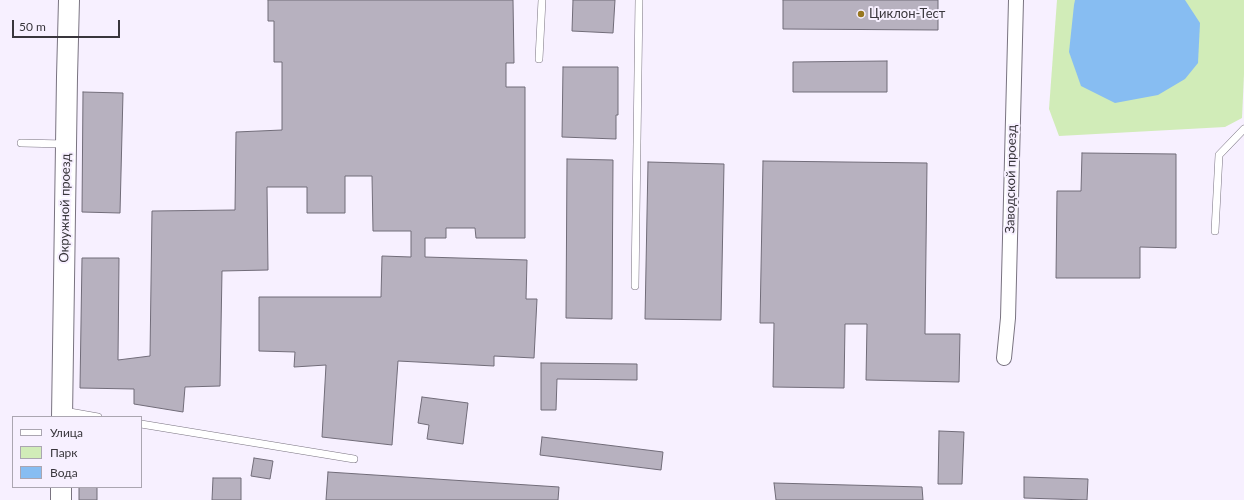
<!DOCTYPE html>
<html>
<head>
<meta charset="utf-8">
<style>
  body { margin:0 }
  #map { position:relative; width:1244px; height:500px; overflow:hidden; background:#f7f0ff; font-family:Lato,sans-serif }
  canvas { display:block }
  .legend { position:absolute; left:12px; top:416px; width:130px; height:72px; box-sizing:border-box; background:#f7f0ff; border:1px solid #aba6b1; margin:0; padding:5px 7px; list-style:none; font-size:12px; color:#39363c }
  .legend li { display:flex; align-items:center; gap:8px; height:20px }
  .legend b { width:20px; border:1px solid #aba6b1 }
  .scale { position:absolute; left:12px; top:20px; width:108px; height:18px; box-sizing:border-box; border:2px solid #39363c; border-top:0; padding-left:5px; font-size:12px; line-height:14px; white-space:nowrap; color:#39363c; -webkit-text-stroke:3px #f7f0ff; paint-order:stroke }
</style>
</head>
<body>
<div id="map">
<canvas width="1244" height="500"></canvas>
<ul class="legend">
<li><b style="height:5px;background:#fff"></b>Улица</li>
<li><b style="height:11px;background:#d1ecb8"></b>Парк</li>
<li><b style="height:11px;background:#87bdf2"></b>Вода</li>
</ul>
<div class="scale">50 m</div>
</div>
<script>
const c = document.querySelector('canvas').getContext('2d');
c.lineJoin = 'round';
function fillPath(path, color) {
  c.fillStyle = color;
  c.fill(path, 'evenodd');
}
function toPath(rows) {
  const path = new Path2D();
  for (const r of rows) {
    path.moveTo(r[0], r[1]);
    for (let i = 2; i < r.length; i += 2) path.lineTo(r[i], r[i + 1]);
  }
  return path;
}
function stroke(path, color, width, dash) {
  c.strokeStyle = color;
  c.lineWidth = width;
  c.lineCap = dash ? 'butt' : 'round';
  c.setLineDash(dash || []);
  c.stroke(path);
}
function write(font, color, halo, rows, align = 'center') {
  c.font = font + ' Lato,sans-serif';
  c.lineWidth = 4;
  c.setLineDash([]);
  c.textBaseline = 'middle';
  c.strokeStyle = halo;
  c.fillStyle = color;
  for (const [text, x, y, turn = 0] of rows) {
    c.save();
    c.translate(x, y);
    c.rotate((+turn || 0) * Math.PI / 180);
    c.textAlign = isNaN(turn) ? turn : align;
    if (halo) c.strokeText(text, 0, 0);
    c.fillText(text, 0, 0);
    c.restore();
  }
}
fillPath(toPath([
  [1057,0,1244,0,1244,74,1242,118,1225,127,1059,136,1049,109]
]), '#d1ecb8');
fillPath(toPath([
  [1075,0,1185,0,1200,23,1198,63,1185,79,1158,95,1115,103,1081,86,1069,52,1074,5]
]), '#87bdf2');
const building = toPath([
  [268,0,513,0,514,63,506,63,506,87,525,87,525,238,476,238,475,228,446,228,446,238,425,238,425,257,527,260,526,299,537,299,534,358,494,356,494,366,398,361,392,445,322,437,326,365,294,367,295,352,259,351,259,297,381,297,382,256,411,257,411,231,373,231,372,176,345,176,345,213,307,213,307,187,267,187,268,270,222,271,220,386,185,387,183,412,134,404,134,389,80,388,82,258,119,258,118,360,150,356,152,211,235,210,236,132,282,130,282,62,274,62,274,21,268,21,268,0],
  [573,0,615,0,613,33,572,31,573,0],
  [783,0,938,0,938,30,783,29,783,0],
  [887,61,887,92,793,92,793,62,887,61],
  [563,67,618,67,618,115,616,115,616,139,562,137,563,67],
  [83,92,123,93,120,213,82,212,83,92],
  [1082,153,1176,154,1176,248,1140,247,1140,278,1056,278,1057,191,1081,191,1082,153],
  [567,159,613,160,612,319,566,318,567,159],
  [763,161,927,163,925,334,960,334,959,382,866,380,867,324,845,324,844,388,773,387,774,323,760,323,763,161],
  [648,162,724,164,721,320,645,319,648,162],
  [541,363,637,364,637,380,557,379,556,410,541,410,541,363],
  [422,397,468,403,463,444,427,439,429,425,418,423,422,397],
  [939,431,964,432,962,484,938,484,939,431],
  [542,437,663,452,661,470,540,455,542,437],
  [254,458,273,461,270,479,251,476,254,458],
  [328,472,559,487,558,500,326,500,328,472],
  [1024,477,1088,479,1087,500,1024,498,1024,477],
  [213,478,241,478,241,500,212,500,213,478],
  [774,483,922,487,923,500,776,500,774,483],
  [79,487,97,487,97,500,79,500,79,487]
]);
fillPath(building, '#b7b1bf');
stroke(building, '#716c79', 1);
const lane = toPath([
  [539,59,542,0],
  [21,143,65,144],
  [1215,231,1219,155,1244,129],
  [635,286,639,0],
  [64,411,98,417],
  [141,424,354,459]
]);
const street = toPath([
  [1004,358,1008,318,1016,0]
]);
const secondary = toPath([
  [62,417,67,77,69,0],
  [61,500,61,487]
]);
stroke(lane, '#797380', 8);
stroke(street, '#797380', 16);
stroke(secondary, '#797380', 22);
stroke(lane, '#fff', 7);
stroke(street, '#fff', 14);
stroke(secondary, '#fff', 20);
for (const [x, y, r, color] of [
  [861,14,4,"#987720"]
]) {
  const dot = new Path2D();
  dot.arc(x, y, r, 0, 2 * Math.PI);
  c.fillStyle = color;
  c.fill(dot);
  stroke(dot, '#f7f0ff', 1.5);
}
write('13px', '#39363c', '#f7f0ff', [
  ["Циклон-Тест",869,14]
], 'left');
write('13px', '#39363c', '#f7f0ff', [
  ["Заводской проезд",1011,179,-89],
  ["Окружной проезд",65,208,-89]
]);
</script>
</body>
</html>
